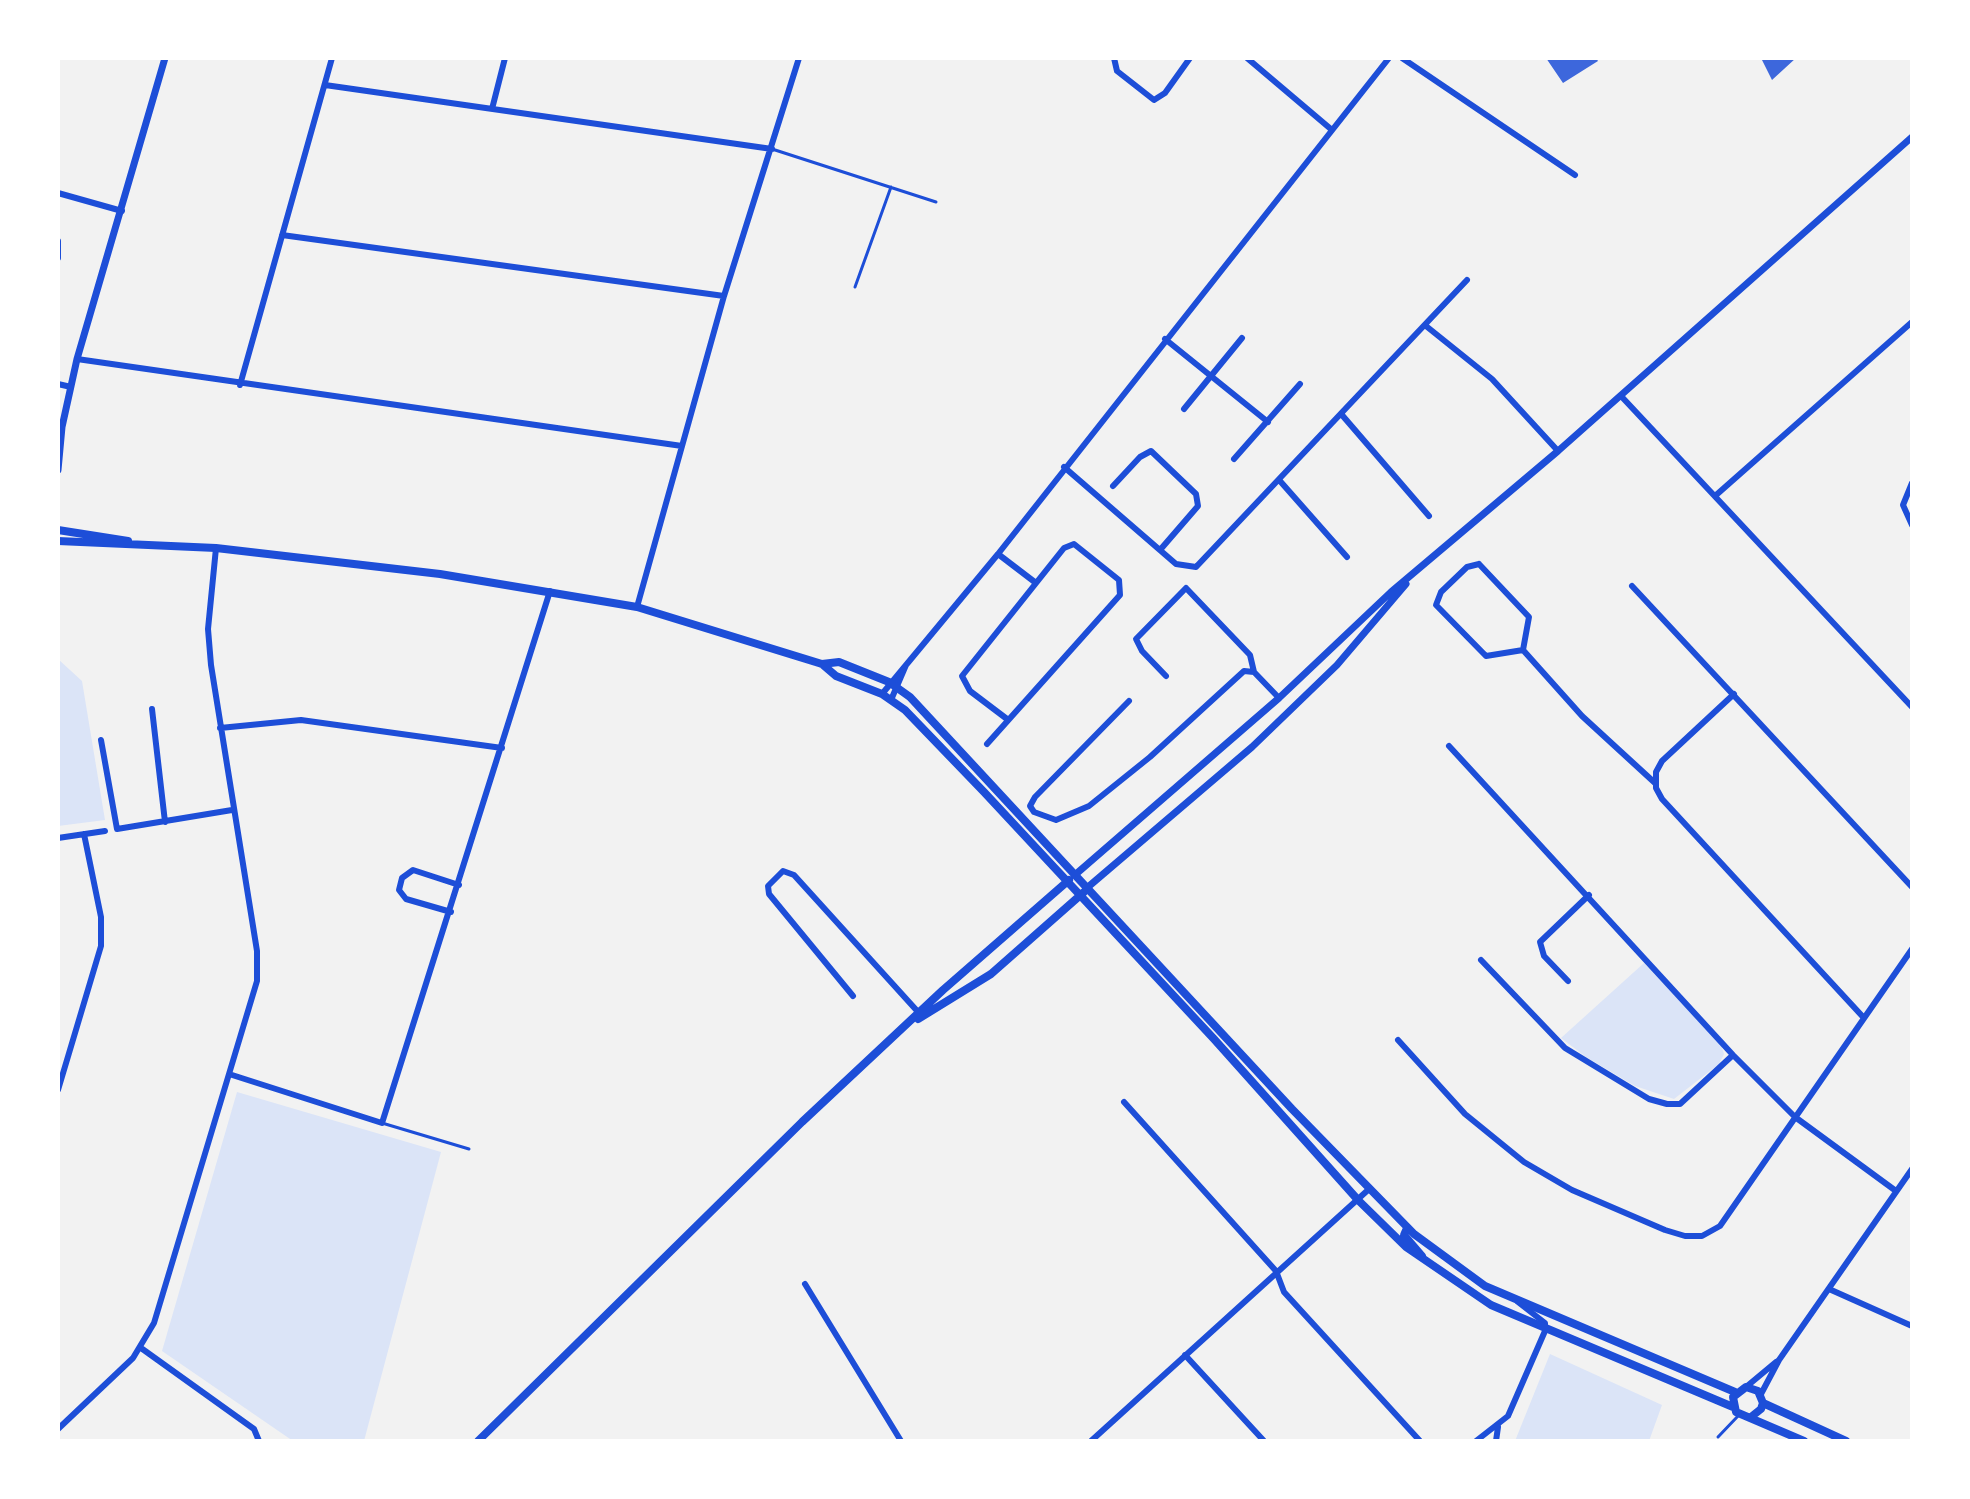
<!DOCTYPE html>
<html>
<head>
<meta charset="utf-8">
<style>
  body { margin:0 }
  #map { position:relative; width:1970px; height:1499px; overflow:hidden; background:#f2f2f2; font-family:Overpass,sans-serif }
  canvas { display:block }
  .frame { position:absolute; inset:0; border:60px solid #fff; pointer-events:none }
</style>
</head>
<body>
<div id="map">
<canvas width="1970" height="1499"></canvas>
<div class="frame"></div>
</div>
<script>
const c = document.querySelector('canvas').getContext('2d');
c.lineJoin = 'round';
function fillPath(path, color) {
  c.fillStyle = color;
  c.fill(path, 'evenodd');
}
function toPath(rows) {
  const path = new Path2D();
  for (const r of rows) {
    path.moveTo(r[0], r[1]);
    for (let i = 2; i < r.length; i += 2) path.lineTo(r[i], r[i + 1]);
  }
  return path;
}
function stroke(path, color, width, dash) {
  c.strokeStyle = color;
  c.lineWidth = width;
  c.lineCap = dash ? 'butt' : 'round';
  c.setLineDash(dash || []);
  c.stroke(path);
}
fillPath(toPath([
  [58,659,82,681,105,820,58,826],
  [1644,963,1721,1045,1724,1054,1719,1064,1674,1099,1635,1086,1586,1057,1561,1038],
  [237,1092,441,1152,364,1441,293,1441,162,1351],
  [1550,1354,1662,1405,1649,1441,1515,1441]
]), '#dbe4f7');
fillPath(toPath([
  [1546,58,1596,58,1598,61,1563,83],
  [1761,58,1796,58,1772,80]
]), '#3d67dc');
stroke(toPath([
  [772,149,936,202],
  [855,287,891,187],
  [382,1123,469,1149],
  [1718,1437,1738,1416]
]), '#1d4ed8', 3);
stroke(toPath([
  [1114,58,1117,71,1154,100,1165,93,1190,58],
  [1247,58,1332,130],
  [1402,58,1575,175],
  [325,85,772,149],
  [492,109,505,58],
  [58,193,122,211],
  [282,235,724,296],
  [58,241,58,258],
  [1426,326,1492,379,1558,451],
  [1165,339,1268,422],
  [77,359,682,446],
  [58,384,71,387],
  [240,385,332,58],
  [1621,396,1912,707],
  [1184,409,1242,338],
  [1342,415,1429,516],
  [1234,459,1300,384],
  [1064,467,1176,564,1196,567,1467,280],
  [1280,481,1347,557],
  [1912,483,1903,505,1912,525],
  [1113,486,1140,457,1151,451,1196,494,1198,506,1160,550],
  [1715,496,1912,322],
  [998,554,1036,583],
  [1479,564,1529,617,1523,650,1486,656,1436,605,1441,592,1467,567,1479,564],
  [1632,586,1912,887],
  [637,607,724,296,799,58],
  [1523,650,1582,716,1655,783],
  [1166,676,1142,651,1136,639,1186,588,1250,655,1254,672],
  [882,694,998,554,1389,58],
  [1734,694,1662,761,1656,772,1656,788,1662,799,1864,1018],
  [891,700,906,665],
  [1129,701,1035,797,1030,806,1034,812,1056,820,1089,806,1150,757,1244,671,1254,672,1279,698],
  [152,709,165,822],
  [220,728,301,720,502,748],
  [101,740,117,829,232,810],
  [987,744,1120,595,1119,580,1074,544,1064,548,962,676,970,691,1007,719],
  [1449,746,1733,1055,1795,1117,1896,1191],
  [58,838,105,831],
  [451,912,406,899,399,890,402,878,413,870,459,885],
  [1481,960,1565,1048,1649,1099,1667,1104,1680,1104,1733,1055],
  [1568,981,1544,956,1540,942,1589,895],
  [853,996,769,894,768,886,783,871,794,875,919,1013],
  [1398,1040,1465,1114,1524,1162,1572,1190,1665,1230,1685,1236,1702,1236,1720,1226,1912,949],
  [229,1074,382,1123,550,591],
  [58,1090,101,946,101,917,84,834],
  [1124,1102,1276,1271,1284,1292,1420,1441],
  [805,1284,901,1441],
  [1829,1289,1912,1326],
  [141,1348,254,1429,259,1441],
  [1185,1355,1264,1441],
  [1746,1387,1776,1362],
  [1761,1394,1779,1360,1912,1169],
  [58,1429,133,1358,154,1323,257,981,257,951,211,665,208,629,216,548],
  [1091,1441,1368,1190],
  [1476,1441,1508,1416,1545,1331,1545,1323,1518,1302],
  [1496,1441,1498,1427]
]), '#1d4ed8', 6);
stroke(toPath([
  [58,470,62,427,77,359,165,58],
  [1076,874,1279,698,1391,592,1558,451,1912,137],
  [1088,887,1252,747,1337,665,1406,584]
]), '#1d4ed8', 7);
stroke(toPath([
  [58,530,128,541],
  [58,541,216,548,440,574,637,607,822,664,836,676,882,694,905,710,984,792,1214,1039,1358,1200,1406,1247,1491,1305,1733,1407],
  [822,664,839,662,889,682,910,697,1292,1109,1414,1234,1485,1286,1735,1392],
  [918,1019,991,974,1084,892],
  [1407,1228,1404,1235,1422,1256],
  [1763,1403,1846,1441],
  [1751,1417,1761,1409,1763,1403,1758,1391,1746,1387,1733,1397,1736,1412,1804,1441],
  [478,1441,802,1122,943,990,1069,880]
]), '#1d4ed8', 8);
</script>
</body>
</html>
